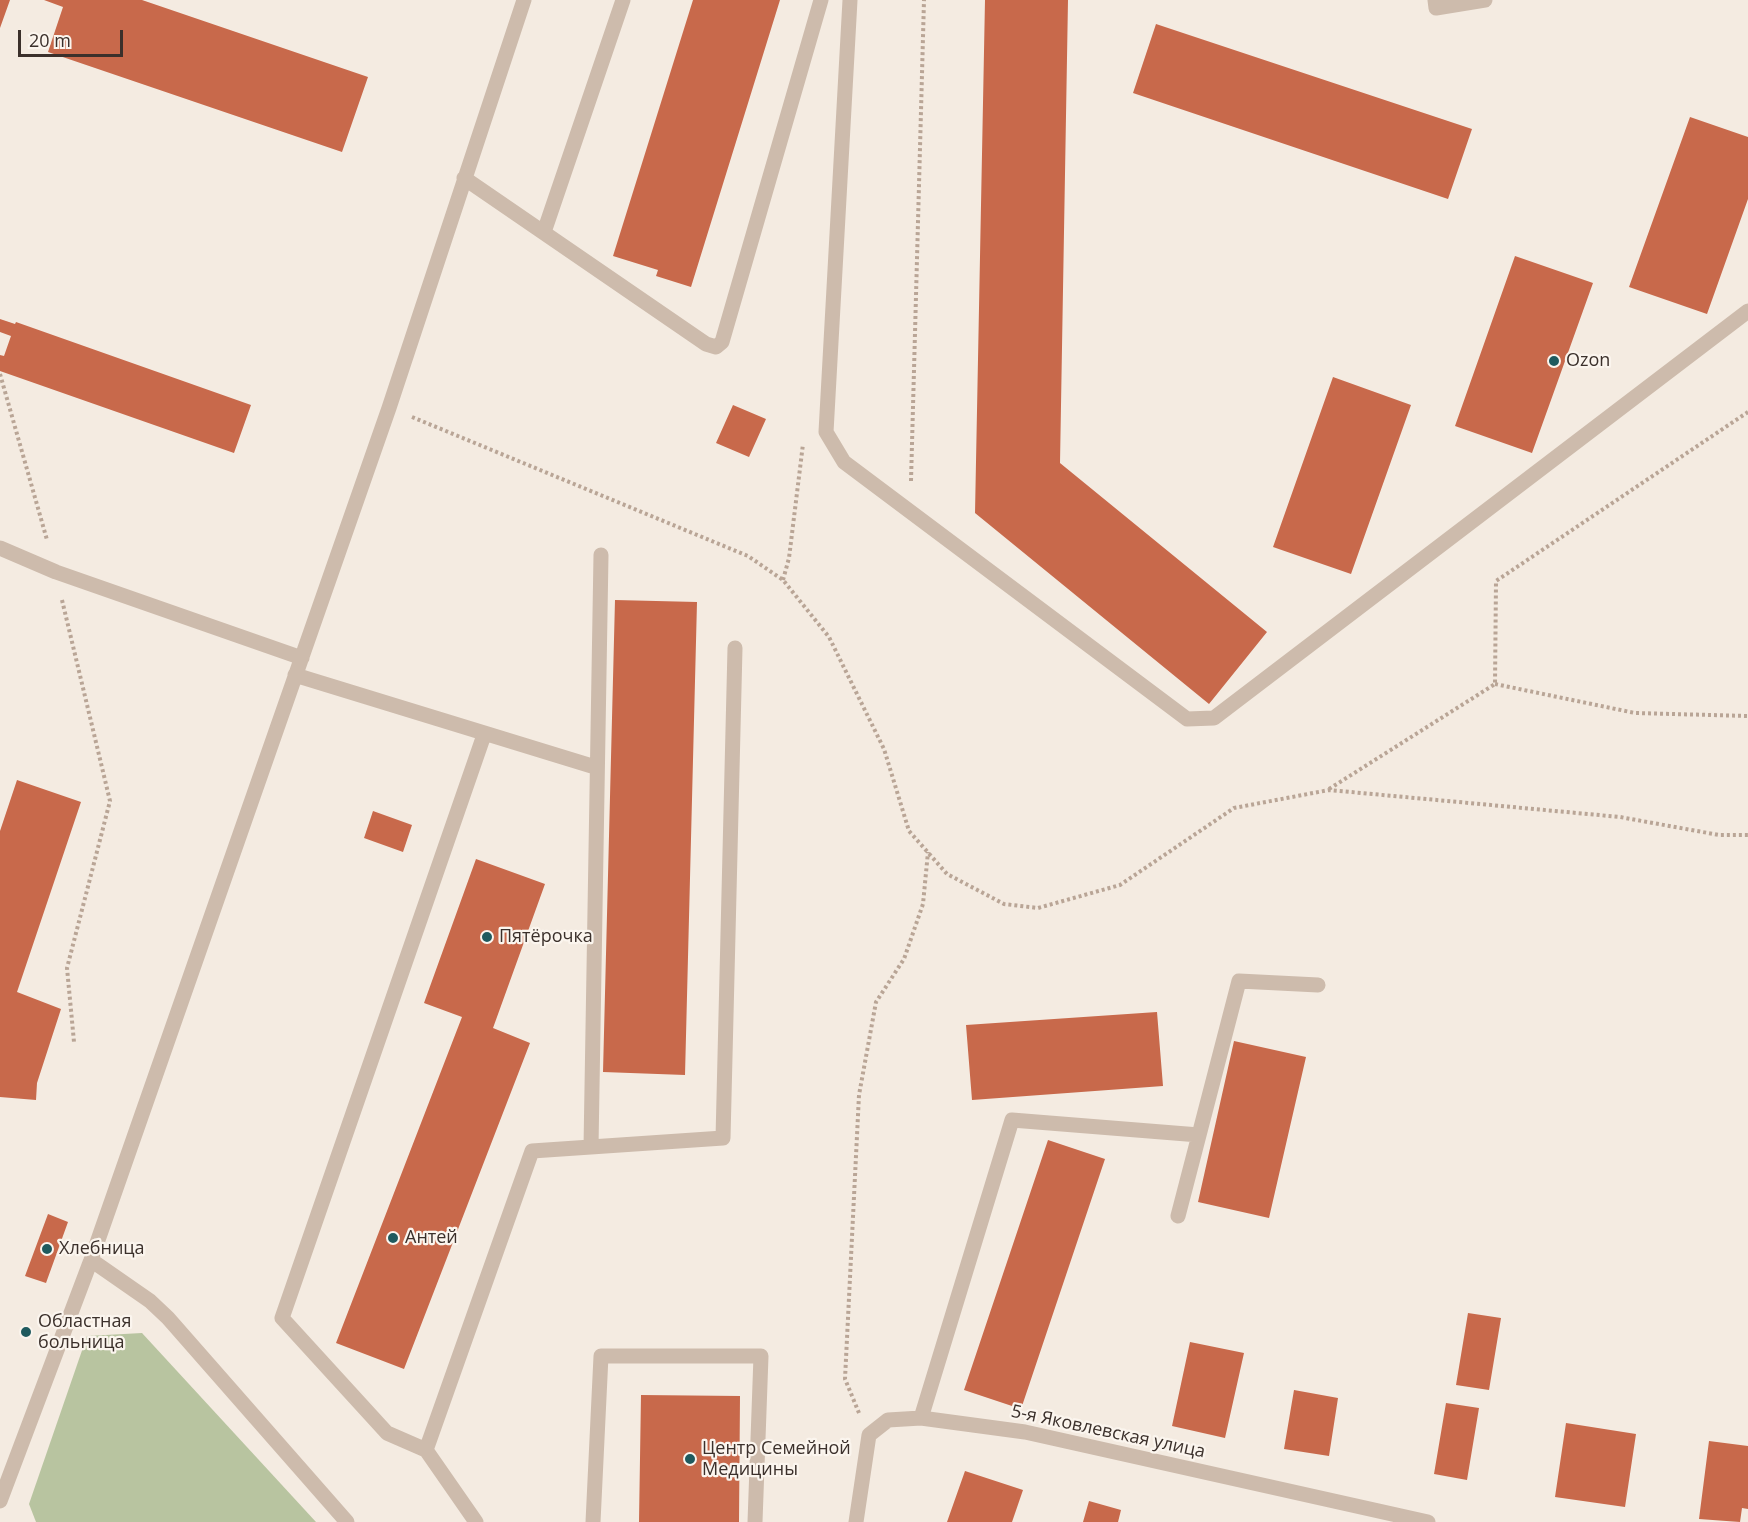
<!DOCTYPE html>
<html>
<head>
<meta charset="utf-8">
<style>
  body { margin:0 }
  #map { position:relative; width:1748px; height:1522px; overflow:hidden; background:#f4ebe1; font-family:"Open Sans",sans-serif }
  canvas { display:block }
  .scale { position:absolute; left:18px; top:30px; width:105px; height:27px; box-sizing:border-box; border:3px solid #3b302b; border-top:0; padding-left:8px; font-size:18px; line-height:21px; white-space:nowrap; color:#3b302b; -webkit-text-stroke:4px #fbf5ee; paint-order:stroke }
</style>
</head>
<body>
<div id="map">
<canvas width="1748" height="1522"></canvas>
<div class="scale">20 m</div>
</div>
<script>
const c = document.querySelector('canvas').getContext('2d');
c.lineJoin = 'round';
function fillPath(path, color) {
  c.fillStyle = color;
  c.fill(path, 'evenodd');
}
function toPath(rows) {
  const path = new Path2D();
  for (const r of rows) {
    path.moveTo(r[0], r[1]);
    for (let i = 2; i < r.length; i += 2) path.lineTo(r[i], r[i + 1]);
  }
  return path;
}
function stroke(path, color, width, dash) {
  c.strokeStyle = color;
  c.lineWidth = width;
  c.lineCap = dash ? 'butt' : 'round';
  c.setLineDash(dash || []);
  c.stroke(path);
}
function write(font, color, halo, rows, align = 'center') {
  c.font = font + ' "Open Sans",sans-serif';
  c.lineWidth = 4.5;
  c.setLineDash([]);
  c.textBaseline = 'middle';
  c.strokeStyle = halo;
  c.fillStyle = color;
  for (const [text, x, y, turn = 0] of rows) {
    c.save();
    c.translate(x, y);
    c.rotate((+turn || 0) * Math.PI / 180);
    c.textAlign = isNaN(turn) ? turn : align;
    if (halo) c.strokeText(text, 0, 0);
    c.fillText(text, 0, 0);
    c.restore();
  }
}
fillPath(toPath([
  [142,1333,316,1522,36,1522,29,1504,87,1336]
]), '#b8c4a0');
fillPath(toPath([
  [0,0,10,0,0,28],
  [44,0,142,0,368,77,342,152,48,52,63,7],
  [693,0,780,0,691,287,656,276,658,270,613,256],
  [985,0,1068,0,1060,463,1267,632,1209,704,975,513],
  [1156,24,1472,129,1448,199,1133,93],
  [1690,117,1748,137,1748,199,1707,314,1629,287],
  [1515,256,1593,283,1532,453,1455,426],
  [0,319,15,324,16,322,251,405,234,453,0,371,0,355,4,356,11,336,0,332],
  [1333,377,1411,405,1351,574,1273,547],
  [733,405,766,419,749,457,716,443],
  [615,600,697,602,685,1075,603,1072],
  [17,780,81,802,17,992,61,1009,37,1083,36,1100,0,1097,0,831],
  [373,811,412,825,403,852,364,838],
  [476,859,545,884,493,1028,530,1043,404,1369,336,1343,462,1017,424,1003],
  [1157,1012,1163,1086,972,1100,966,1025],
  [1234,1041,1306,1057,1269,1218,1198,1202],
  [1048,1140,1105,1159,1021,1409,964,1390],
  [48,1214,68,1222,46,1283,25,1276],
  [1468,1313,1501,1318,1489,1390,1456,1385],
  [1190,1342,1244,1353,1225,1438,1172,1426],
  [1294,1390,1338,1398,1329,1456,1284,1449],
  [641,1395,740,1396,739,1522,639,1522],
  [1446,1403,1479,1408,1467,1480,1434,1474],
  [1566,1423,1636,1434,1625,1507,1555,1497],
  [1709,1441,1748,1446,1748,1509,1742,1508,1740,1522,1699,1519],
  [965,1471,1023,1490,1012,1522,947,1522],
  [1089,1501,1121,1510,1118,1522,1083,1522]
]), '#c8694b');
stroke(toPath([
  [0,374,47,540],
  [412,417,748,556,783,580,829,637,884,749,909,831,947,874,1004,904,1038,908,1120,885,1234,808,1329,790,1620,817,1719,835,1748,835],
  [911,481,924,0],
  [783,580,789,558,803,444],
  [62,600,110,801,67,968,74,1042],
  [1495,684,1635,713,1748,716],
  [1329,789,1495,684,1496,581,1748,412],
  [859,1413,845,1379,859,1095,876,1002,904,959,923,904,928,852]
]), '#b9a596', 4, [3, 3]);
stroke(toPath([
  [850,0,826,432,844,462,1187,719,1214,718,1748,311],
  [1435,0,1436,8,1485,0],
  [464,178,706,344,716,347,722,342,821,0],
  [544,232,623,0],
  [0,548,56,572,302,658],
  [295,675,595,767],
  [591,1147,601,555],
  [1178,1216,1239,981,1318,985],
  [91,1260,150,1301,168,1318,347,1522],
  [921,1418,1012,1120,1199,1135],
  [426,1450,387,1433,282,1318,484,735],
  [0,1501,91,1260,389,408,524,0],
  [476,1522,426,1450,532,1151,723,1138,735,648],
  [593,1522,601,1356,761,1356,755,1522],
  [856,1522,869,1435,888,1420,921,1418,1025,1432,1428,1522]
]), '#cdbbac', 15);
for (const [x, y, r, color] of [
  [1554,361,6,"#1f5a5e"],
  [487,937,6,"#1f5a5e"],
  [393,1238,6,"#1f5a5e"],
  [47,1249,6,"#1f5a5e"],
  [26,1332,6,"#1f5a5e"],
  [690,1459,6,"#1f5a5e"]
]) {
  const dot = new Path2D();
  dot.arc(x, y, r, 0, 2 * Math.PI);
  c.fillStyle = color;
  c.fill(dot);
  stroke(dot, '#fbf5ee', 2);
}
write('18px', '#3b302b', '#fbf5ee', [
  ["Ozon",1566,361],
  ["Пятёрочка",499,937],
  ["Антей",405,1238],
  ["Хлебница",59,1249],
  ["Областная",38,1322],
  ["больница",38,1343],
  ["Центр Семейной",702,1449],
  ["Медицины",702,1470]
], 'left');
write('18px', '#3b302b', '#fbf5ee', [
  ["5-я Яковлевская улица",1108,1432,12]
]);
</script>
</body>
</html>
